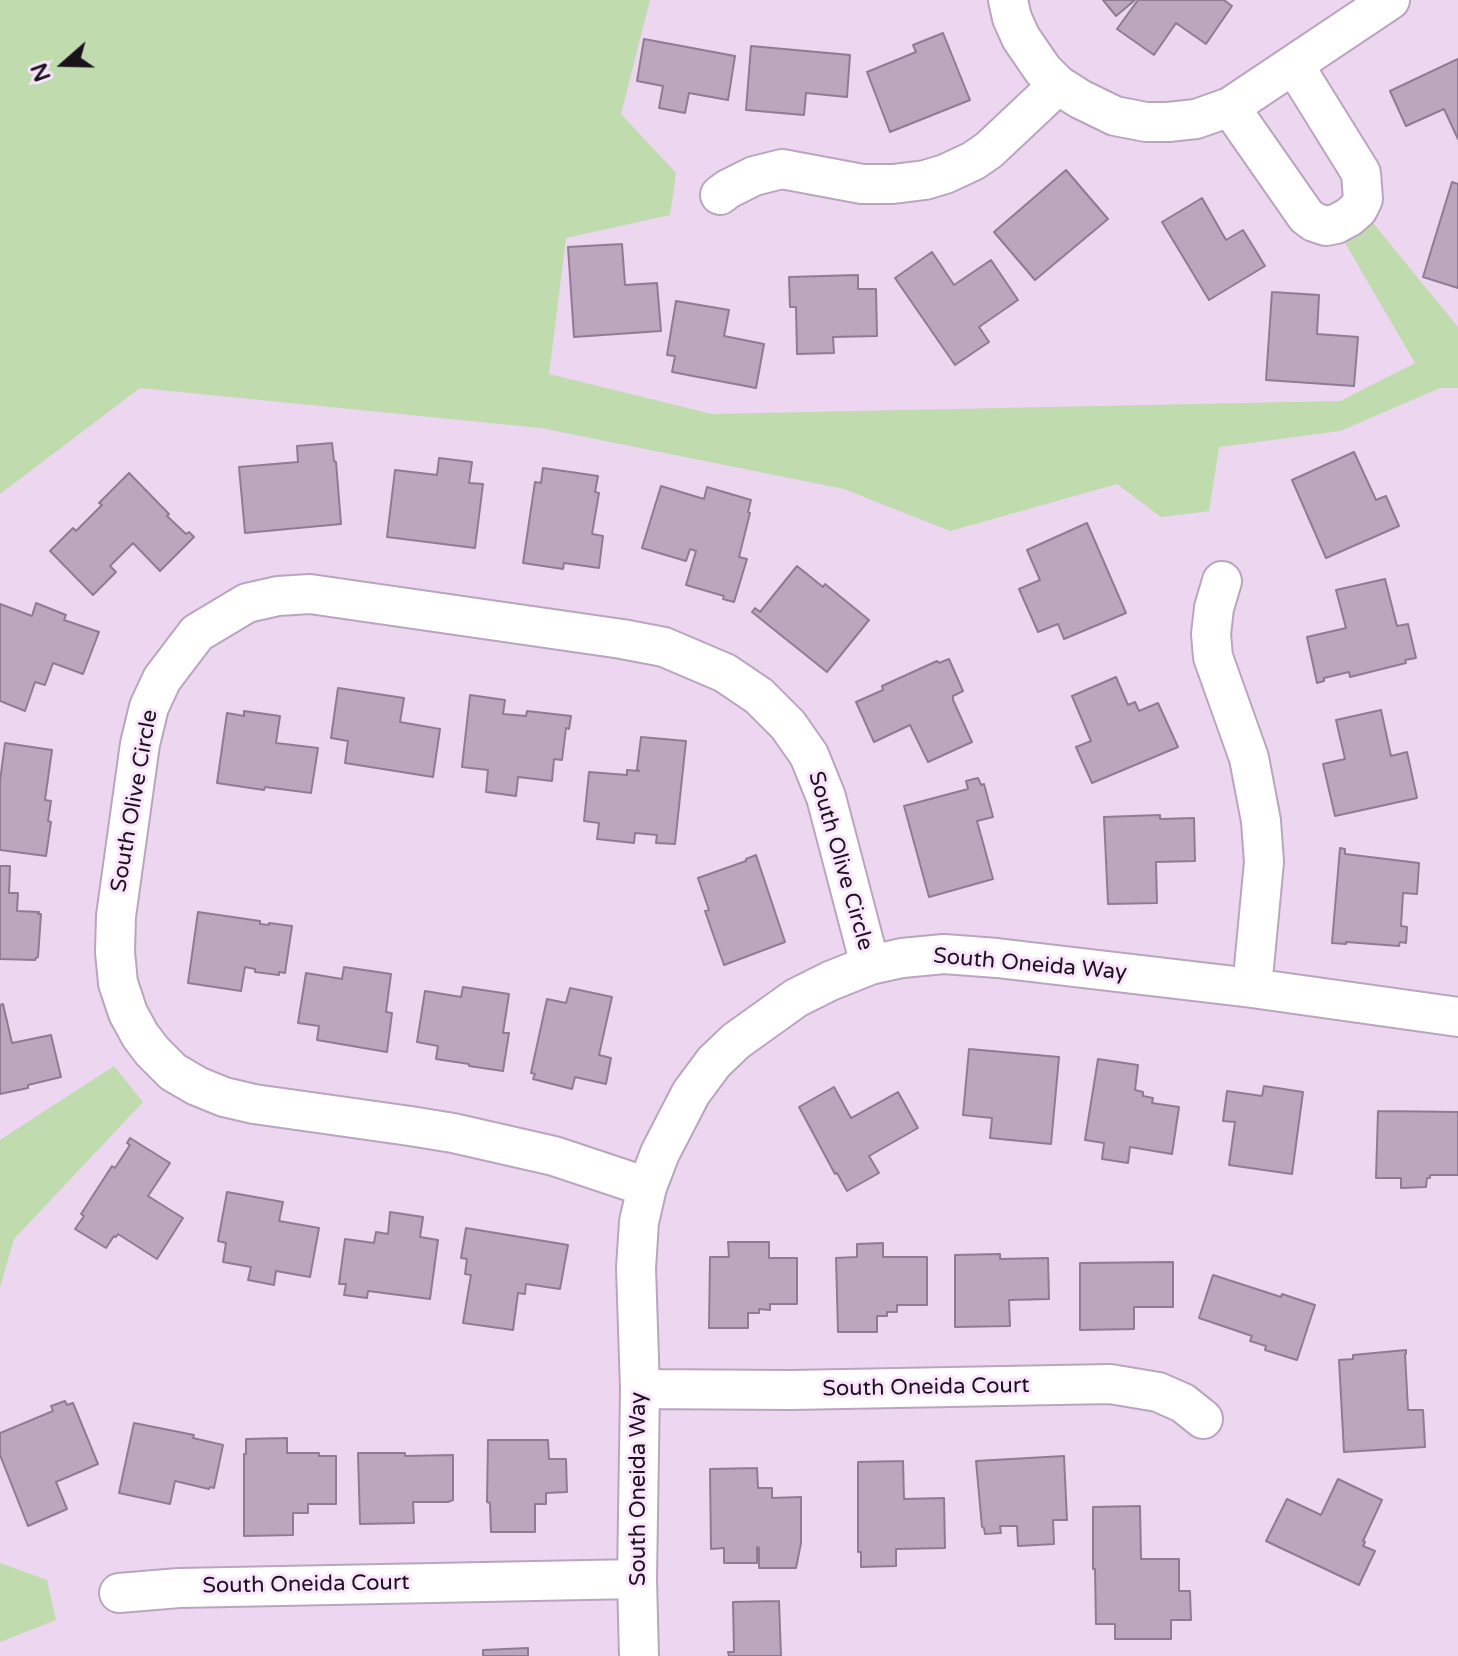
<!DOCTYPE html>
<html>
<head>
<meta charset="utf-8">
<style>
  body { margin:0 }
  #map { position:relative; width:1458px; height:1656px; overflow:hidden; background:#ecd6f0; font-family:"Varela Round",sans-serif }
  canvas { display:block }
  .north { position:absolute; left:24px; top:24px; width:80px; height:80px; -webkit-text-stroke:6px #fae3fd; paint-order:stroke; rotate:250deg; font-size:22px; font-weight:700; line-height:32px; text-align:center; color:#1b131c }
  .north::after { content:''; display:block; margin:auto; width:28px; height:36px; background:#1b131c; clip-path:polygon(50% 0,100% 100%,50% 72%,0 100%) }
</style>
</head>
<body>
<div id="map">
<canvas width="1458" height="1656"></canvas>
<div class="north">N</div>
</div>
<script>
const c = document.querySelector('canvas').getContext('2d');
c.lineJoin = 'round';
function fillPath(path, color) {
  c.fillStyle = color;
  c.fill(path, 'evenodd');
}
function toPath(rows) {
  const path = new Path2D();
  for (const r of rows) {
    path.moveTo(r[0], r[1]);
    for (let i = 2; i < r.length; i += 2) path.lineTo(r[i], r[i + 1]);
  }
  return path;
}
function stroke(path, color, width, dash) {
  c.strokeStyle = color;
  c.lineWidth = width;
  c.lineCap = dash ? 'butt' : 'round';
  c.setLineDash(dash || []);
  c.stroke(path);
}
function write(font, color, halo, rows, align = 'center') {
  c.font = font + ' "Varela Round",sans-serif';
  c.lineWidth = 6;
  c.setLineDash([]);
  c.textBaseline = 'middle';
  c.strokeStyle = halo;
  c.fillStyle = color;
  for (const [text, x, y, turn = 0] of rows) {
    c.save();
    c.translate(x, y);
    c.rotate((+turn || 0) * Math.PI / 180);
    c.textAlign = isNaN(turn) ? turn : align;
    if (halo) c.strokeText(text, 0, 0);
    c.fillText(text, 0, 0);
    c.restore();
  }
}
fillPath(toPath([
  [0,0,650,0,621,114,676,173,670,215,566,238,549,374,712,414,1340,401,1415,363,1344,241,1373,223,1458,327,1458,388,1440,388,1340,431,1219,447,1209,511,1161,517,1117,484,950,531,844,489,541,428,140,388,0,494],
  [114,1066,143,1102,14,1239,0,1287,0,1140],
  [0,1563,47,1580,56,1620,0,1642]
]), '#c0dbad');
const building = toPath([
  [1103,0,1135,0,1116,16,1103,0],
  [1138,0,1224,0,1232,6,1206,44,1176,23,1154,55,1117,29,1138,0],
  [943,33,970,100,890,132,867,72,916,52,913,45,943,33],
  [644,39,735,56,728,100,689,93,685,113,659,108,663,86,637,81,644,39],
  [751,46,850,55,847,97,806,93,804,115,746,110,751,46],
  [1458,59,1458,139,1444,109,1406,126,1390,91,1458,59],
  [1066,170,1108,219,1035,280,994,232,1066,170],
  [1452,182,1458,184,1458,288,1423,277,1452,182],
  [1202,198,1226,240,1243,230,1265,266,1209,300,1162,222,1202,198],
  [622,244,625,285,657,283,661,331,574,337,568,247,622,244],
  [932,252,954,285,991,260,1018,300,979,327,989,342,955,365,895,278,932,252],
  [858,275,858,289,876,289,877,336,833,337,834,353,797,354,796,307,790,307,789,277,858,275],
  [1272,292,1319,295,1317,334,1358,337,1354,386,1266,380,1272,292],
  [676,301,729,310,724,336,764,344,756,388,672,372,675,356,667,355,676,301],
  [332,443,334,461,336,462,341,524,245,533,239,467,298,462,297,446,332,443],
  [1354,452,1376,500,1386,496,1399,526,1326,558,1292,480,1354,452],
  [439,458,472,462,469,483,483,484,475,548,387,537,395,470,437,475,439,458],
  [543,468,598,476,595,492,599,493,592,534,603,536,599,568,564,563,563,569,523,563,535,482,541,483,543,468],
  [129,473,169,514,167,516,186,534,189,532,194,537,160,571,133,543,110,566,116,572,93,595,50,551,73,528,76,531,102,505,99,503,129,473],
  [661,486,704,499,707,487,751,500,748,512,750,513,739,557,747,559,734,602,723,599,724,596,686,585,696,551,690,549,686,561,642,548,661,486],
  [1087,523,1126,613,1064,639,1058,624,1038,632,1019,589,1040,580,1027,550,1087,523],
  [797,566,823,587,825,584,869,620,827,672,752,612,755,608,760,612,797,566],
  [1385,579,1397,626,1408,624,1416,658,1405,660,1406,663,1350,677,1349,672,1324,678,1324,681,1317,683,1307,637,1346,628,1336,590,1385,579],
  [36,603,66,615,64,620,99,632,83,674,53,663,45,685,35,682,25,711,0,701,0,604,32,616,36,603],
  [949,659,963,691,953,696,953,700,972,742,928,762,910,725,874,742,856,702,883,690,882,686,937,661,939,663,949,659],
  [1116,677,1128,705,1135,702,1139,711,1158,703,1178,747,1092,783,1076,747,1091,741,1072,696,1116,677],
  [338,688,404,698,400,722,440,729,433,777,345,763,348,741,331,738,338,688],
  [470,695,505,700,503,714,526,716,527,711,571,716,569,729,566,728,562,760,554,759,552,781,518,777,516,796,486,792,488,770,462,767,470,695],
  [1381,710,1391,756,1407,752,1417,798,1335,816,1323,764,1345,759,1336,720,1381,710],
  [244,711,280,716,276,743,318,748,311,793,265,787,264,790,217,783,227,713,244,716,244,711],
  [641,737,686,741,675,844,656,843,657,835,635,833,634,843,597,839,599,823,584,821,589,772,627,775,627,770,639,771,637,769,641,737],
  [5,743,52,750,45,800,51,801,48,821,51,822,46,856,0,850,0,781,5,743],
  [978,778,981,785,984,784,993,817,977,821,993,879,929,897,904,806,968,789,966,781,978,778],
  [1160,815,1160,819,1194,818,1195,861,1156,862,1157,903,1108,904,1104,817,1160,815],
  [1340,848,1345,849,1345,854,1419,863,1417,894,1403,893,1401,926,1407,927,1406,943,1400,942,1399,946,1346,942,1346,944,1332,943,1340,848],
  [756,855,785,942,724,965,705,911,709,910,698,878,746,861,746,859,756,855],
  [0,866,10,866,9,893,18,893,17,911,39,912,38,914,41,914,38,957,36,958,35,960,0,959,0,866],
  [198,912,260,921,260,924,269,925,269,923,292,926,285,973,279,972,279,975,255,972,255,969,245,967,241,991,188,983,198,912],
  [344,967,391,974,386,1012,392,1013,387,1052,317,1040,319,1026,298,1023,306,973,342,979,344,967],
  [463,987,509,994,503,1033,509,1033,503,1071,469,1066,469,1064,436,1059,438,1046,417,1042,425,991,461,997,463,987],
  [570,988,612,997,599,1055,611,1058,606,1084,575,1077,572,1089,533,1079,535,1074,531,1073,547,999,566,1003,570,988],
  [3,1004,12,1043,51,1035,61,1077,28,1085,28,1088,0,1094,0,1005,3,1004],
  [969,1049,1059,1057,1051,1144,990,1138,992,1118,963,1115,969,1049],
  [1098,1059,1138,1065,1135,1090,1143,1092,1143,1096,1153,1098,1152,1103,1179,1107,1172,1154,1130,1147,1128,1163,1102,1159,1104,1143,1085,1140,1098,1059],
  [1264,1086,1303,1092,1292,1174,1229,1165,1235,1122,1223,1121,1227,1091,1262,1096,1264,1086],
  [834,1087,851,1118,898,1092,918,1128,869,1156,879,1173,847,1191,837,1173,835,1174,799,1107,834,1087],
  [1378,1111,1458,1112,1458,1175,1430,1175,1430,1178,1427,1178,1426,1187,1401,1188,1401,1178,1376,1178,1378,1111],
  [130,1138,170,1163,148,1196,183,1218,157,1259,118,1234,116,1237,114,1236,106,1248,75,1229,84,1216,81,1214,112,1166,115,1168,130,1145,127,1143,130,1138],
  [227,1192,283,1202,279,1221,319,1228,310,1277,276,1271,274,1285,248,1280,251,1267,223,1262,226,1243,218,1241,227,1192],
  [390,1212,423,1217,420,1237,438,1240,430,1299,368,1291,367,1298,344,1295,346,1284,339,1284,345,1239,374,1243,376,1232,388,1234,390,1212],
  [466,1228,568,1245,560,1289,526,1284,525,1294,518,1293,513,1330,463,1323,471,1275,465,1274,467,1259,461,1258,466,1228],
  [728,1242,769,1242,769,1258,797,1258,797,1304,770,1304,770,1310,759,1309,759,1313,748,1313,748,1328,709,1328,710,1257,729,1257,728,1242],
  [883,1243,883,1257,927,1257,927,1305,897,1305,897,1312,887,1312,887,1316,877,1316,877,1332,838,1332,836,1258,857,1257,857,1244,883,1243],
  [1000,1254,1000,1259,1048,1258,1049,1299,1009,1300,1010,1326,955,1327,955,1255,1000,1254],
  [1173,1262,1173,1307,1134,1307,1134,1329,1080,1330,1080,1263,1173,1262],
  [1213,1275,1281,1297,1282,1294,1315,1305,1297,1360,1265,1350,1266,1346,1250,1341,1252,1336,1199,1318,1213,1275],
  [1406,1350,1406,1354,1405,1354,1408,1410,1423,1410,1425,1447,1344,1452,1339,1360,1353,1359,1353,1355,1406,1350],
  [65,1401,67,1405,73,1403,98,1464,56,1482,67,1509,28,1526,0,1455,0,1433,53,1411,51,1406,65,1401],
  [134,1423,194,1435,193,1438,223,1445,214,1488,210,1487,209,1489,175,1481,170,1504,119,1493,134,1423],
  [287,1438,287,1453,319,1453,319,1456,336,1456,336,1504,308,1504,308,1513,293,1513,293,1535,244,1536,244,1454,246,1454,246,1439,287,1438],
  [488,1440,548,1440,549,1459,566,1459,567,1492,546,1493,546,1504,535,1504,535,1532,491,1532,490,1503,487,1502,488,1440],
  [358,1453,405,1453,405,1456,453,1455,453,1500,448,1502,413,1502,414,1523,360,1524,358,1453],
  [1064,1456,1067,1520,1053,1520,1054,1544,1018,1546,1017,1526,1000,1526,1001,1533,985,1534,984,1528,982,1527,976,1461,1064,1456],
  [903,1461,904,1499,944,1498,945,1548,896,1549,896,1566,861,1567,861,1552,858,1552,858,1462,903,1461],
  [757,1468,758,1488,772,1488,772,1498,801,1497,801,1543,796,1568,759,1568,759,1548,757,1547,757,1563,724,1563,724,1548,711,1549,710,1469,757,1468],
  [1338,1479,1382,1500,1363,1541,1365,1542,1363,1546,1375,1551,1359,1585,1266,1541,1287,1499,1321,1515,1338,1479],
  [1140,1506,1141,1559,1179,1559,1179,1591,1190,1591,1191,1620,1171,1620,1171,1639,1115,1639,1115,1624,1096,1624,1095,1569,1093,1569,1093,1507,1140,1506],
  [779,1601,781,1656,729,1656,728,1652,734,1652,733,1602,779,1601],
  [528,1648,528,1656,483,1656,483,1650,528,1648]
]);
fillPath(building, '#bba6be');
stroke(building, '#8f7b93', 2);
const minor = toPath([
  [1008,0,1012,18,1021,38,1043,70,1058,85,1080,99,1115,116,1146,122,1168,122,1196,119,1230,107,1390,0],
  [1230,107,1306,216,1314,222,1326,226,1336,224,1349,217,1358,209,1363,199,1361,173,1294,65],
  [720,195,728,189,754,176,782,169,862,184,893,184,925,180,945,174,973,161,989,150,1058,85],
  [1222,581,1214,608,1211,634,1213,657,1249,758,1261,821,1264,862,1252,988],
  [647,1187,554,1156,453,1133,410,1126,254,1104,224,1097,197,1086,173,1072,152,1051,140,1035,128,1013,118,983,115,952,116,916,140,744,149,707,162,679,197,633,247,603,278,596,310,594,622,639,664,647,725,673,759,696,788,725,809,755,826,797,870,965],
  [640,1389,791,1390,1110,1384,1158,1392,1183,1403,1203,1419],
  [119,1593,179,1588,637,1579],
  [639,1656,637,1579,640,1389,636,1268,639,1222,647,1187,660,1153,691,1093,714,1062,736,1041,796,998,830,981,870,965,902,958,944,954,997,958,1252,988,1458,1017]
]);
stroke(minor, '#baa5be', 42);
stroke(minor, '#fff', 38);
write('22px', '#1b131c', '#fae3fd', [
  ["South Olive Circle",135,801,-80],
  ["South Olive Circle",840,861,74],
  ["South Oneida Way",1030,965,5],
  ["South Oneida Court",926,1388,-1],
  ["South Oneida Way",639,1489,-90],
  ["South Oneida Court",306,1585,-1]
]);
</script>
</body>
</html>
